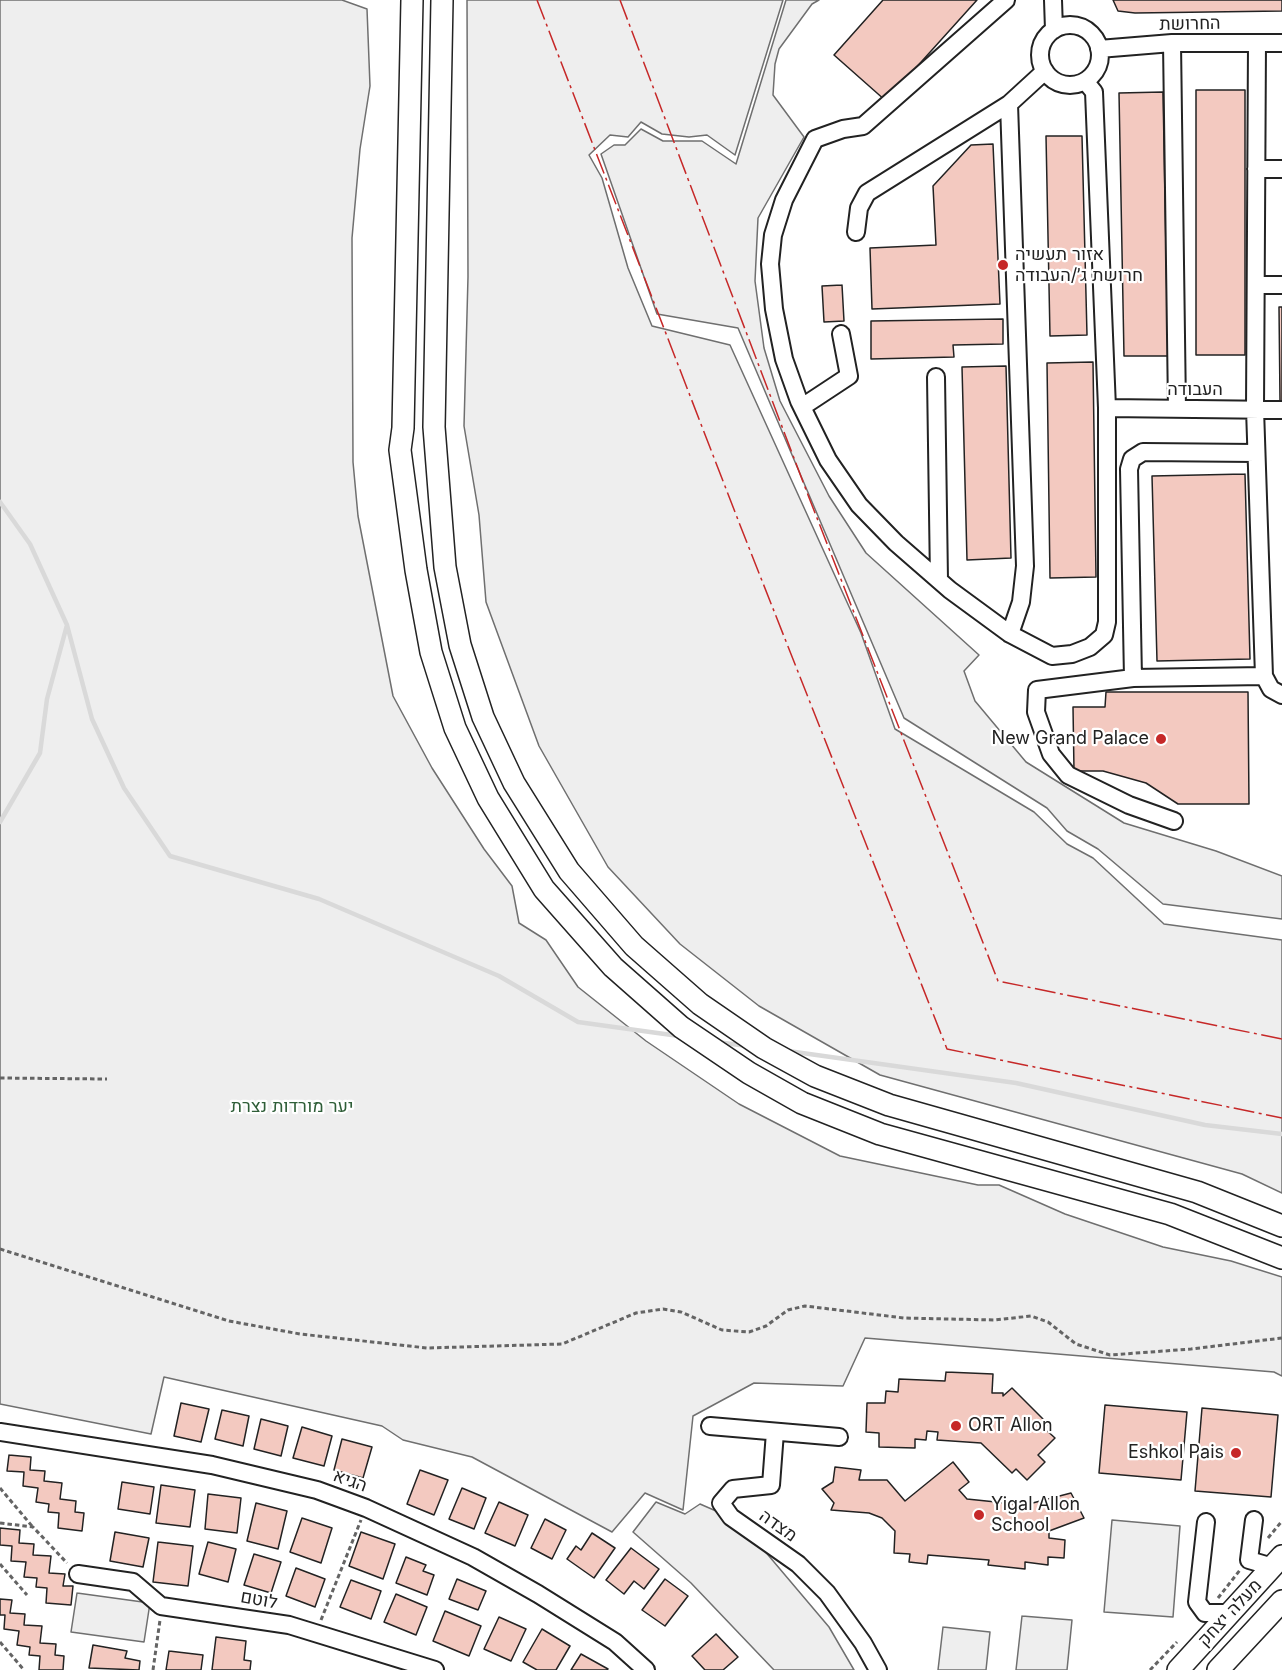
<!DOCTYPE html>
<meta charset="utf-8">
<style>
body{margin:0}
canvas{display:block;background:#fff}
</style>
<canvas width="1282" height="1670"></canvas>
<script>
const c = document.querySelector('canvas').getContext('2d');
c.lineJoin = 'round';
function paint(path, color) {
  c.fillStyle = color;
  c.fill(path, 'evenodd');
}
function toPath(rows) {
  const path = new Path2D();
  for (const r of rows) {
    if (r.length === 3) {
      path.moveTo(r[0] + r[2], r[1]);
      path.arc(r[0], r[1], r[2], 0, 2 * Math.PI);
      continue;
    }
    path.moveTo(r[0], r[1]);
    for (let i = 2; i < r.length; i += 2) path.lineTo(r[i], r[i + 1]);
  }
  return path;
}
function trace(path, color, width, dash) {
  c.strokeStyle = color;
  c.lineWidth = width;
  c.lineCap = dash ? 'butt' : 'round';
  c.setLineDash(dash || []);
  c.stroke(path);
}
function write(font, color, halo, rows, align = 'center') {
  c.font = font + ' Inter,Heebo,sans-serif';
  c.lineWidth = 4.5;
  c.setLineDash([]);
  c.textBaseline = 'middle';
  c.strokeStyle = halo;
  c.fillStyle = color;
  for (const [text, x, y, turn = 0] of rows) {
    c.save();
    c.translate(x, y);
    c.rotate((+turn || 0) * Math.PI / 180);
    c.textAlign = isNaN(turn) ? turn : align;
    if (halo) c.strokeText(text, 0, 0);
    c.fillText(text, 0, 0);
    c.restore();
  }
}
const green = toPath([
 [0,0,342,0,367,9,370,86,360,149,352,238,353,462,358,516,393,696,432,768,484,849,512,886,519,923,546,940,578,987,646,1041,739,1104,840,1156,978,1185,999,1185,1065,1214,1163,1247,1231,1261,1282,1277,1282,1376,1274,1372,865,1338,843,1386,754,1383,693,1416,683,1510,645,1493,612,1532,472,1457,403,1440,382,1426,164,1377,151,1434,0,1404,0,0],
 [467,0,783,0,735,155,707,135,689,137,662,134,641,122,628,137,610,135,589,155,602,178,628,268,652,326,730,345,861,633,895,729,1034,812,1067,844,1093,858,1164,924,1282,940,1282,1193,1242,1174,880,1075,759,1006,680,944,608,867,539,746,486,602,479,515,464,426,468,277,467,0],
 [786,0,819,0,812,4,779,49,775,64,773,95,804,137,758,218,755,281,764,348,780,401,829,496,866,553,979,655,964,671,975,701,1026,762,1124,823,1216,851,1282,876,1282,919,1163,904,1098,849,1067,831,1047,808,904,718,738,328,657,314,601,154,614,145,625,145,641,129,663,141,702,141,736,164,786,0],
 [656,1502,685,1514,700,1504,723,1514,752,1536,829,1627,854,1670,774,1670,691,1583,633,1532,656,1502],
 [1112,1520,1180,1526,1173,1617,1104,1612,1112,1520],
 [77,1593,150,1603,144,1642,71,1632,77,1593],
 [1022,1616,1072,1620,1067,1670,1016,1670,1022,1616],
 [943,1627,990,1632,986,1670,938,1670,943,1627]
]);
paint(green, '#eee');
trace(green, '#6f6f6f', 1.5);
trace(toPath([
 [0,502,30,544,67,625,92,719,124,788,170,856,319,899,499,976,578,1022,679,1036],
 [0,822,40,753,47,699,67,625],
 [717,1042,747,1046],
 [788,1051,1016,1083,1205,1125,1282,1134]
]), '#d9d9d9', 4.5);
const building = toPath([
 [883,0,977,0,886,101,834,55,883,0],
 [1113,0,1282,0,1282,11,1135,13,1118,11,1113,0],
 [1196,90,1245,90,1245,355,1196,355,1196,90],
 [1163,92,1168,356,1124,356,1119,93,1163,92],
 [1046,136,1082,136,1087,335,1050,336,1046,136],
 [993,144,1000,304,872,309,870,248,936,245,933,186,971,145,993,144],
 [842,285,844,321,824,322,822,286,842,285],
 [1279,307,1282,307,1282,401,1280,401,1279,307],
 [1003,319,1003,344,953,345,954,357,871,359,871,321,1003,319],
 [1093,362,1096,577,1050,578,1047,363,1093,362],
 [1006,366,1011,558,967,560,962,367,1006,366],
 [1245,474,1250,659,1157,661,1152,476,1245,474],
 [1106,692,1248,692,1249,804,1178,804,1146,783,1103,771,1074,771,1073,707,1105,707,1106,692],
 [946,1372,993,1374,992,1393,1003,1393,1003,1396,1012,1388,1048,1424,1044,1428,1055,1438,1038,1455,1045,1462,1027,1480,1016,1469,1012,1473,981,1443,937,1440,938,1432,927,1431,926,1440,915,1439,915,1448,879,1447,879,1433,866,1432,867,1403,885,1403,886,1391,898,1392,899,1379,945,1381,946,1372],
 [181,1403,209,1409,201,1442,174,1436,181,1403],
 [1105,1405,1187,1412,1181,1480,1099,1473,1105,1405],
 [1202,1408,1278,1415,1271,1497,1195,1491,1202,1408],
 [222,1410,249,1416,243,1446,215,1439,222,1410],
 [261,1419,288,1426,281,1456,254,1449,261,1419],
 [302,1427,332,1436,324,1466,293,1458,302,1427],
 [342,1439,372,1447,363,1478,334,1470,342,1439],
 [9,1455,31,1457,30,1470,45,1471,44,1481,62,1483,60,1499,76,1501,75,1512,84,1513,82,1531,58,1528,59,1513,48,1512,49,1504,36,1502,38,1488,23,1486,24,1472,7,1471,9,1455],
 [953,1462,969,1482,959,1490,967,1499,1025,1505,1071,1493,1084,1518,1049,1531,1049,1538,1065,1540,1064,1558,1048,1557,1048,1565,1025,1562,1025,1569,988,1565,989,1560,928,1555,927,1564,909,1562,910,1554,894,1553,895,1531,882,1518,869,1513,831,1510,834,1503,822,1489,833,1482,835,1467,861,1470,859,1480,887,1480,905,1501,953,1462],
 [420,1470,448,1480,434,1515,407,1504,420,1470],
 [122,1482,154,1487,150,1514,118,1509,122,1482],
 [161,1485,195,1490,190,1527,156,1523,161,1485],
 [462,1488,486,1498,474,1529,449,1519,462,1488],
 [208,1494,241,1498,237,1533,205,1529,208,1494],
 [499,1502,528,1515,515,1546,485,1533,499,1502],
 [256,1503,287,1511,278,1549,247,1541,256,1503],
 [302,1518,332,1528,321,1563,290,1552,302,1518],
 [545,1519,566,1530,552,1559,531,1548,545,1519],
 [0,1528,20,1530,19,1543,34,1544,33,1555,51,1556,49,1573,65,1574,63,1586,73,1586,71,1605,46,1603,47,1588,36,1587,37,1578,24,1577,26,1562,11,1561,12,1546,0,1545,0,1528],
 [115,1532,149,1538,143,1567,110,1561,115,1532],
 [361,1532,395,1544,383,1579,349,1566,361,1532],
 [592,1533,615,1548,594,1578,567,1559,576,1546,581,1550,592,1533],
 [158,1542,193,1546,188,1586,153,1582,158,1542],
 [208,1542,236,1549,228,1582,199,1574,208,1542],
 [631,1548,659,1569,644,1589,634,1581,624,1594,606,1580,631,1548],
 [254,1554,281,1562,271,1593,244,1585,254,1554],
 [406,1557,426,1565,423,1571,434,1575,427,1595,396,1583,406,1557],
 [296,1568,325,1579,315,1607,286,1596,296,1568],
 [457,1579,486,1591,478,1610,449,1599,457,1579],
 [665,1579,688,1596,665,1626,642,1610,665,1579],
 [351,1580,381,1591,371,1619,340,1607,351,1580],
 [396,1594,427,1607,416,1635,384,1622,396,1594],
 [0,1599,12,1600,10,1613,25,1614,24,1625,42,1626,40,1643,56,1644,55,1655,64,1656,63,1670,39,1670,40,1656,29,1655,30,1647,17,1645,19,1631,4,1629,5,1615,0,1615,0,1599],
 [445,1611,481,1626,469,1656,433,1641,445,1611],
 [499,1617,526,1629,511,1661,484,1649,499,1617],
 [542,1629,570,1646,556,1670,537,1670,523,1662,542,1629],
 [716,1634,738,1657,723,1670,705,1670,692,1656,716,1634],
 [216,1637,246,1641,244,1660,251,1661,250,1670,212,1670,216,1637],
 [93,1645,127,1651,125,1658,140,1661,139,1670,89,1668,93,1645],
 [169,1651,203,1655,201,1670,166,1670,169,1651],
 [581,1654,608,1669,607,1670,571,1670,581,1654]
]);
paint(building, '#f3c9c0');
trace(building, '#222', 1.5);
const minor = toPath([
 [1006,0,863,126,843,129,815,139,784,200,773,235,770,264,774,309,784,359,799,401,828,460,859,505,896,543,950,590,1010,634,1052,656,1072,654,1090,647,1104,635,1107,622,1107,408,1094,92,1085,81],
 [1053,0,1054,30],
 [1070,55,30],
 [1172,43,1177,409],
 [1257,43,1255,409,1264,676,1271,689,1282,695],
 [1099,49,1172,43,1282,43],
 [1256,169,1282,169],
 [856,232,859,208,867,193,1009,104],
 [1256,285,1282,285],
 [936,377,939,580],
 [802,407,849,376,841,334],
 [1107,408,1282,410],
 [1256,453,1143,452,1132,459,1129,469,1133,678,1264,676],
 [1010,634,1021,602,1025,566,1009,104,1045,71],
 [1133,678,1037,690,1036,712,1051,754,1068,775,1129,805,1174,821],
 [710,1426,839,1437],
 [0,1432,212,1465,317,1490,366,1508,473,1557,538,1594,615,1642,646,1670],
 [775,1432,771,1485,733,1489,721,1503,731,1517,798,1564,827,1593,863,1643,878,1670],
 [1254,1520,1249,1560,1273,1567],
 [1206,1522,1197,1602,1205,1613,1230,1613],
 [78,1574,133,1582,161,1606,289,1625,435,1670]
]);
const major = toPath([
 [412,0,403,428,400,450,416,570,431,652,455,728,488,798,544,889,613,967,681,1027,749,1073,802,1103,880,1134,1170,1214,1282,1258],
 [442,0,434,427,445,567,460,645,483,717,514,783,569,871,634,946,700,1004,764,1048,815,1076,889,1105,1197,1192,1282,1226],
 [1178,1670,1282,1556],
 [1218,1670,1282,1601]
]);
trace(minor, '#222', 20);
trace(major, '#222', 24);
trace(toPath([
 [0,1078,107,1079],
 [0,1249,229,1321,300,1334,427,1348,562,1344,636,1313,663,1309,681,1312,722,1330,749,1332,766,1326,788,1310,805,1306,904,1318,995,1320,1031,1316,1048,1322,1076,1344,1110,1355,1191,1349,1282,1338],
 [0,1488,32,1526],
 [0,1523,33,1527,67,1563],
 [1268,1538,1282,1521],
 [0,1564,27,1595],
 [1218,1598,1240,1570],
 [321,1620,361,1520],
 [0,1642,24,1670],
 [153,1670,160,1620],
 [1150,1670,1177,1642]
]), '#646464', 3, [4.5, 3]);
trace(minor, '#fff', 16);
trace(major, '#fff', 21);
trace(toPath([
 [537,0,740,525,947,1049,1282,1118],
 [620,0,808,495,998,981,1282,1039]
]), '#c62828', 1.5, [21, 4.5, 3, 4.5]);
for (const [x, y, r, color] of [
 [1003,265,6,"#c62828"],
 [1161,739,6,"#c62828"],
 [956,1426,6,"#c62828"],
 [1236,1453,6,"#c62828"],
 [979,1515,6,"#c62828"]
]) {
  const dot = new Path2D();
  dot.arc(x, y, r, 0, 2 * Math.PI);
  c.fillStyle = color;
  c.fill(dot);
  trace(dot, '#fff', 2);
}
write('18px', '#222', '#fff', [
 ["החרושת",1190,24,-1],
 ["העבודה",1195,390],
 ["הגיא",350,1481,20],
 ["מצדה",778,1526,35],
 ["לוטם",259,1600,10],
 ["מעלה יצחק",1230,1613,-47]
]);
write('18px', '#222', '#fff', [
 ["אזור תעשיה",1015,255],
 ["חרושת ג׳/העבודה",1015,276],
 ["New Grand Palace",1149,739,"right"],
 ["ORT Allon",968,1426],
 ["Eshkol Pais",1224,1453,"right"],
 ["Yigal Allon",991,1505],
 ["School",991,1526]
], 'left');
write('18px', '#2f5e38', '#fff', [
 ["יער מורדות נצרת",292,1107]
]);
</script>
